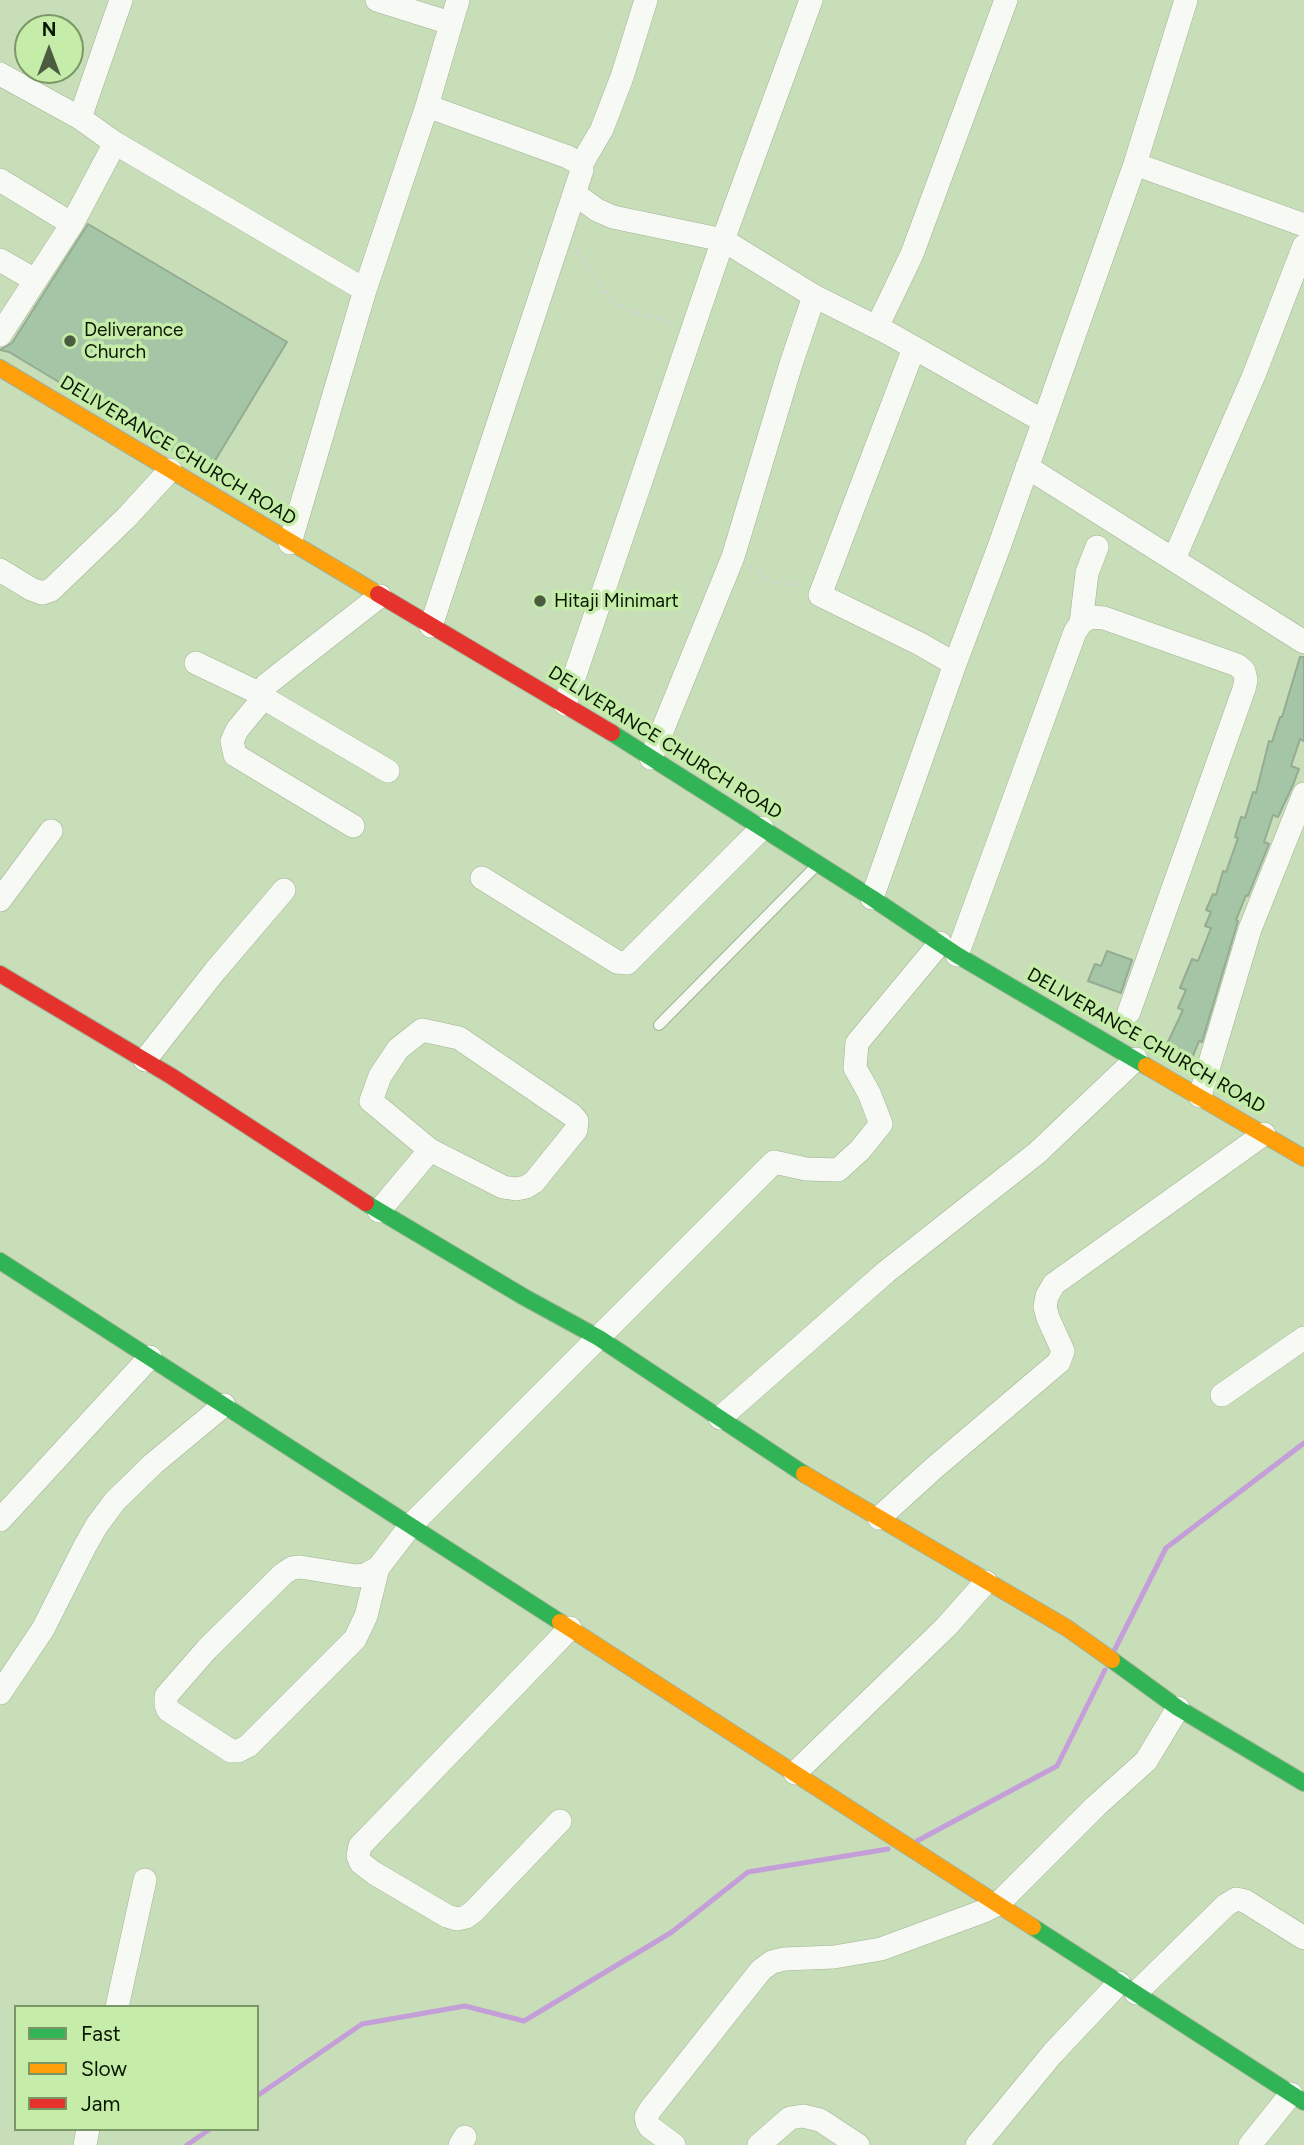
<!DOCTYPE html>
<style>
body{margin:0}
#map{position:relative;width:1304px;height:2145px;overflow:hidden;background:#c8deb8;font-family:Figtree,sans-serif}
canvas{display:block}
.legend{position:absolute;left:14px;top:2005px;width:245px;height:126px;box-sizing:border-box;background:#c5eda9;border:2px solid #7a9765;margin:0;padding:9px 12px;list-style:none;font-size:21px;color:#091600}
.legend li{display:flex;align-items:center;gap:14px;height:35px}
.legend b{width:35px;border:2px solid #7a9765}
.north{position:absolute;left:14px;top:14px;width:70px;height:70px;box-sizing:border-box;background:#c5eda9;border:2px solid #7a9765;border-radius:50%;rotate:0deg;font-size:19px;font-weight:700;line-height:28px;text-align:center;color:#091600}
.north::after{content:'';display:block;margin:auto;width:24px;height:32px;background:#4c5c40;clip-path:polygon(50% 0,100% 100%,50% 72%,0 100%)}
</style>
<div id="map">
<canvas width="1304" height="2145"></canvas>
<ul class="legend">
<li><b style="height:9px;background:#30b455"></b>Fast</li>
<li><b style="height:9px;background:#ff9f0a"></b>Slow</li>
<li><b style="height:9px;background:#e5322d"></b>Jam</li>
</ul>
<div class="north">N</div>
</div>
<script>
const c = document.querySelector('canvas').getContext('2d');
c.lineJoin = 'round';
function toPath(rows) {
  const path = new Path2D();
  for (const r of rows) {
    path.moveTo(r[0], r[1]);
    for (let i = 2; i < r.length; i += 2) path.lineTo(r[i], r[i + 1]);
  }
  return path;
}
function trace(path, color, width, dash) {
  c.strokeStyle = color;
  c.lineWidth = width;
  c.lineCap = dash ? 'butt' : 'round';
  c.setLineDash(dash || []);
  c.stroke(path);
}
function paint(path, color) {
  c.fillStyle = color;
  c.fill(path, 'evenodd');
}
function write(font, color, halo, rows, align = 'center') {
  c.font = font + ' Figtree,sans-serif';
  c.lineWidth = 7;
  c.setLineDash([]);
  c.textBaseline = 'middle';
  c.strokeStyle = halo;
  c.fillStyle = color;
  for (const [text, x, y, turn = 0] of rows) {
    c.save();
    c.translate(x, y);
    c.rotate((+turn || 0) * Math.PI / 180);
    c.textAlign = isNaN(turn) ? turn : align;
    if (halo) c.strokeText(text, 0, 0);
    c.fillText(text, 0, 0);
    c.restore();
  }
}
trace(toPath([
 [1114,1651,1166,1548,1304,1443],
 [917,1841,1057,1766,1105,1670],
 [257,2096,362,2024,465,2006,524,2021,672,1932,748,1872,888,1849],
 [187,2145,210,2129]
]), '#c49ed8', 5);
const building = toPath([
 [88,224,287,342,208,472,9,352,0,350,12,343,88,224],
 [1300,657,1304,657,1304,741,1300,739,1291,766,1299,769,1293,785,1278,817,1273,815,1264,842,1269,844,1248,896,1246,895,1236,920,1238,921,1202,1042,1199,1041,1192,1058,1166,1046,1183,1010,1178,1008,1186,990,1180,988,1192,959,1198,961,1211,928,1205,926,1211,912,1206,910,1213,894,1216,895,1223,871,1226,872,1238,838,1235,837,1241,817,1245,818,1253,792,1256,793,1269,741,1272,742,1280,717,1282,717,1300,657],
 [1107,951,1132,960,1121,993,1088,981,1095,964,1101,966,1107,951]
]);
paint(building, '#a5c6a6');
trace(building, '#95ab92', 2);
const lane = toPath([
 [659,1025,816,866]
]);
const street = toPath([
 [377,0,450,23],
 [0,74,80,118,115,143,365,290],
 [427,106,568,157,581,165,582,170,431,626],
 [80,118,121,0],
 [1135,164,1304,225],
 [581,165,602,129,622,77,646,0],
 [0,180,72,224],
 [575,194,597,210,613,217,723,240,814,296,890,334,1043,421],
 [0,260,35,280],
 [877,327,912,254,1006,0],
 [0,335,72,224,115,143],
 [914,348,820,595,920,644,955,664],
 [1027,467,1304,642],
 [290,543,365,290,427,106,458,0],
 [1174,559,1254,375,1304,246],
 [0,570,31,589,42,593,51,590,127,517,170,470],
 [380,596,294,663,266,685,264,691,265,696,269,701,388,771],
 [1081,623,1087,573,1097,547],
 [196,663,265,696,237,730,232,741,235,755,353,826],
 [565,704,723,240,811,0],
 [651,758,733,557,791,364,814,296],
 [482,878,617,962,627,963,762,828],
 [872,898,955,664,999,547,1135,164,1186,0],
 [0,900,51,831],
 [957,955,1075,632,1081,623,1091,617,1104,618,1237,665,1244,671,1246,680,1244,689,1129,1012],
 [145,1060,215,971,284,890],
 [1200,1096,1250,929,1304,794],
 [379,1211,430,1150,371,1101,380,1076,398,1049,422,1030,459,1038,572,1115,577,1121,576,1130,534,1182,526,1187,516,1189,503,1187,430,1150],
 [1222,1395,1304,1338],
 [720,1418,886,1272,1037,1153,1136,1059],
 [879,1518,934,1468,1059,1362,1063,1351,1048,1318,1045,1307,1047,1296,1054,1284,1264,1134],
 [0,1520,150,1357],
 [378,1568,366,1616,355,1639,248,1746,238,1751,231,1751,168,1710,166,1705,166,1696,207,1649,283,1574,292,1568,300,1567,356,1576,365,1575,378,1568,411,1525,774,1162,806,1169,838,1170,860,1150,881,1124,869,1093,855,1068,857,1043,940,943],
 [0,1693,43,1629,85,1546,97,1525,115,1501,153,1464,224,1405],
 [795,1773,946,1627,986,1582],
 [560,1821,474,1911,466,1917,457,1919,447,1916,374,1873,361,1863,358,1856,360,1846,570,1628],
 [1136,1993,1226,1905,1236,1899,1245,1901,1304,1938],
 [117,2007,145,1880],
 [85,2145,88,2129],
 [460,2145,465,2137],
 [674,2145,650,2127,647,2122,646,2117,650,2110,761,1970,772,1962,784,1959,834,1957,881,1949,984,1911,998,1904,1096,1806,1146,1761,1178,1708],
 [759,2145,790,2118,803,2116,820,2120,858,2145],
 [977,2145,1053,2053,1119,1983],
 [1250,2145,1291,2094]
]);
const fast = toPath([
 [612,733,872,898,957,955,1146,1066],
 [366,1203,524,1297,599,1338,804,1474],
 [0,1261,560,1622],
 [1112,1660,1178,1708,1304,1783],
 [1033,1927,1304,2102]
]);
const slow = toPath([
 [0,368,378,594],
 [1146,1066,1304,1158],
 [804,1474,1067,1628,1112,1660],
 [560,1622,1033,1927]
]);
const jam = toPath([
 [378,594,612,733],
 [0,974,171,1076,366,1203]
]);
trace(lane, '#a1b294', 12);
trace(street, '#a1b294', 24);
trace(fast, '#a1b294', 18);
trace(slow, '#a1b294', 18);
trace(jam, '#a1b294', 18);
trace(toPath([
 [577,249,594,281,623,308,674,324],
 [748,567,777,584,789,583,802,586]
]), '#ced6c9', 3.5, [5, 5]);
trace(lane, '#f7faf4', 10);
trace(street, '#f7faf4', 23);
trace(fast, '#30b455', 16);
trace(slow, '#ff9f0a', 16);
trace(jam, '#e5322d', 16);
for (const [x, y, r, color] of [
 [70,341,7,"#4c5c40"],
 [540,601,7,"#4c5c40"]
]) {
  const dot = new Path2D();
  dot.arc(x, y, r, 0, 2 * Math.PI);
  c.fillStyle = color;
  c.fill(dot);
  trace(dot, '#c5eda9', 2.5);
}
write('19px', '#091600', '#c5eda9', [
 ["Deliverance",84,330],
 ["Church",84,352],
 ["Hitaji Minimart",554,601]
], 'left');
write('19px', '#091600', '#c5eda9', [
 ["DELIVERANCE CHURCH ROAD",178,451,31],
 ["DELIVERANCE CHURCH ROAD",665,743,32],
 ["DELIVERANCE CHURCH ROAD",1146,1041,30]
]);
</script>
